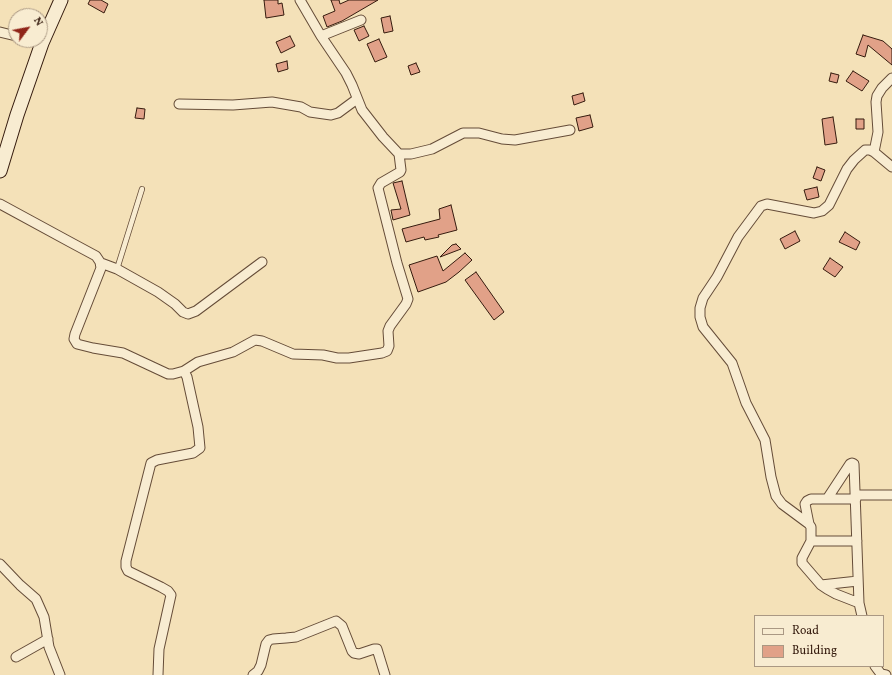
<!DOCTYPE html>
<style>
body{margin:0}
#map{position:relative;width:892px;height:675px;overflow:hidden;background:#f4e1b8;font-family:Vollkorn,serif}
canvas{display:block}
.legend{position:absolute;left:754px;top:615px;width:130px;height:52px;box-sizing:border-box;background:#f8ecd1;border:1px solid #aa9883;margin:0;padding:5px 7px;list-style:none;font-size:12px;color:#351b0e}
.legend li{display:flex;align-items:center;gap:8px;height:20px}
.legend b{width:20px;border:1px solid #aa9883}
.north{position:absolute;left:8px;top:8px;width:40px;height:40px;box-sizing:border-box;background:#f8ecd1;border:1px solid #aa9883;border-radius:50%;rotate:58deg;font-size:11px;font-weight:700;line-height:16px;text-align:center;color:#351b0e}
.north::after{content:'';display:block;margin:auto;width:14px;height:18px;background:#8f2418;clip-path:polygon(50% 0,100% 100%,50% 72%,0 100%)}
</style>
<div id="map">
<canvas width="892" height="675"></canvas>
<ul class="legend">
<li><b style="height:5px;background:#f8ecd1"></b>Road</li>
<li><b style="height:11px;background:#e1a188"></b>Building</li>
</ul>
<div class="north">N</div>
</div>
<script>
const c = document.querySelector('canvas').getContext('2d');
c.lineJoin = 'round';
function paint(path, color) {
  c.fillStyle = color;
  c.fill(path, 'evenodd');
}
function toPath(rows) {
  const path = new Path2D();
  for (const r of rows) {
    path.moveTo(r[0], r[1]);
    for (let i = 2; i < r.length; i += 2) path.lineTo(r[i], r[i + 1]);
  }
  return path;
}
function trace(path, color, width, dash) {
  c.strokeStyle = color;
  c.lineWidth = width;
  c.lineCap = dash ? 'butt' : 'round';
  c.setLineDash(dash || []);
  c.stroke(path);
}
const building = toPath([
 [90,0,101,0,108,4,104,13,88,4,90,0],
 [264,0,278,0,278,4,282,3,284,15,266,18,264,0],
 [331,0,339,0,340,4,349,0,378,0,342,21,327,27,323,16,335,11,331,0],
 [390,16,393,31,384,33,381,18,390,16],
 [364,26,369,36,359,41,354,30,364,26],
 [863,35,883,41,892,49,892,65,868,45,865,57,856,54,863,35],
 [290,36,295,46,281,53,276,42,290,36],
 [379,39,387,57,375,62,367,44,379,39],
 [287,61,288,69,278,72,276,64,287,61],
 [416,63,420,72,411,75,408,66,416,63],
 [853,71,869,81,862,91,846,81,853,71],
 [831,73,839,75,837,83,829,81,831,73],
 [583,93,585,101,574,105,572,96,583,93],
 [137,108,145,109,144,119,135,118,137,108],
 [590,115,593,127,579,131,576,118,590,115],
 [833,117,837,143,825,145,822,119,833,117],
 [856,119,864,119,864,129,856,129,856,119],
 [817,167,825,170,821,181,813,178,817,167],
 [402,181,410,215,393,220,391,210,401,209,393,183,402,181],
 [817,187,819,197,807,200,804,190,817,187],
 [451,205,457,230,438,235,439,237,425,240,424,237,406,242,402,229,440,219,439,209,451,205],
 [795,231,800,241,785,249,780,239,795,231],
 [845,232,860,242,856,250,839,242,845,232],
 [456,244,461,249,440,257,452,245,456,244],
 [465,253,472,260,459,272,446,282,418,292,409,265,437,256,443,271,465,253],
 [830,258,843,267,835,277,823,269,830,258],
 [476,272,504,312,494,320,465,280,476,272]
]);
paint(building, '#e1a188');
trace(building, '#351b0e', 1);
const lane = toPath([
 [117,269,142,189]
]);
const street = toPath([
 [300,0,321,36,346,73,352,85,362,110,383,137,399,154,411,154,432,149,463,133,479,133,502,139,515,140,570,130],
 [0,32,16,36],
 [321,36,361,20],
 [30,40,42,43],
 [179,104,233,105,272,102,301,107,310,112,331,115,338,113,357,99],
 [874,152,878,132,876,102,877,96,882,88,892,78],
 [0,204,70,242,96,256,100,262,101,268,75,334,74,339,77,344,93,348,123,353,168,374,173,374,184,371,187,377,198,427,200,448,193,453,157,460,151,463,126,561,126,567,128,571,161,587,168,591,171,595,159,649,158,675],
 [101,263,117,269,158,292,175,304,183,312,188,314,196,311,262,262],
 [184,371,198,362,233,352,255,340,262,341,293,354,323,355,337,358,349,358,382,353,387,351,389,346,388,331,390,326,406,304,408,299,397,263,378,188,381,183,400,172,401,170,399,154],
 [856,495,892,495],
 [827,499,850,464,852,463,854,464,859,603],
 [809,524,805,504,807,501,811,499,856,499],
 [811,541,857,541],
 [0,564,20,585,36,599,44,617,49,647,60,675],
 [821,585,858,581],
 [862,616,859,603,836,594,827,589,821,585,802,563,802,558,811,541,811,527,809,524,782,504,776,496,771,477,765,440,746,403,732,363,703,327,700,317,700,308,703,298,717,277,738,237,761,206,767,204,814,213,822,211,829,205,847,169,854,160,865,150,870,150,874,152,892,167],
 [16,657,48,639],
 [875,666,881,674,886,675],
 [253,675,258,671,261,665,266,644,269,640,273,639,286,638,296,637,336,621,342,626,352,651,354,653,359,654,374,649,377,649,385,675]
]);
const secondary = toPath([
 [0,171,17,115,42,43,61,0]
]);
trace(lane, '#654c38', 6);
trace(street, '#654c38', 11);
trace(secondary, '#351b0e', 15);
trace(lane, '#f8ecd1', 4.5);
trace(street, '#f8ecd1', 9);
trace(secondary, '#f8ecd1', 13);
</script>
